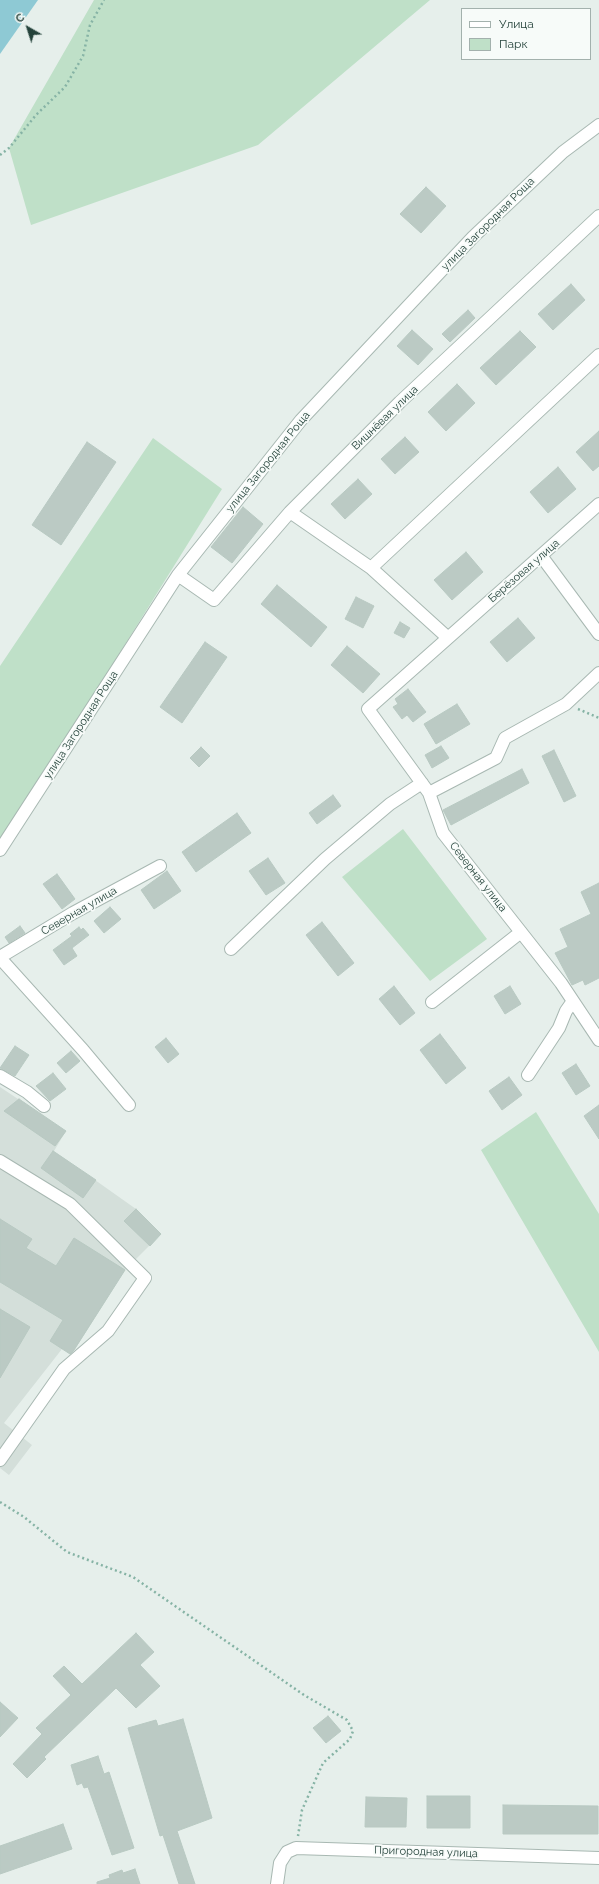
<!DOCTYPE html>
<meta charset="utf-8">
<style>
body{margin:0}
#map{position:relative;width:599px;height:1884px;overflow:hidden;background:#e6efeb;font-family:Raleway,sans-serif}
canvas{display:block}
.legend{position:absolute;left:461px;top:8px;width:130px;height:52px;box-sizing:border-box;background:#f7fbf9;border:1px solid #a3b1ad;margin:0;padding:5px 7px;list-style:none;font-size:12px;color:#24423a}
.legend li{display:flex;align-items:center;gap:8px;height:20px}
.legend b{width:20px;border:1px solid #a3b1ad}
.north{position:absolute;left:8px;top:8px;width:40px;height:40px;-webkit-text-stroke:3px #f7fbf9;paint-order:stroke;rotate:321deg;font-size:11px;font-weight:700;line-height:16px;text-align:center;color:#24423a}
.north::after{content:'';display:block;margin:auto;width:14px;height:18px;background:#24423a;clip-path:polygon(50% 0,100% 100%,50% 72%,0 100%)}
</style>
<div id="map">
<canvas width="599" height="1884"></canvas>
<ul class="legend">
<li><b style="height:5px;background:#fff"></b>Улица</li>
<li><b style="height:11px;background:#bfe0c8"></b>Парк</li>
</ul>
<div class="north">С</div>
</div>
<script>
const c = document.querySelector('canvas').getContext('2d');
c.lineJoin = 'round';
function paint(path, color) {
  c.fillStyle = color;
  c.fill(path, 'evenodd');
}
function toPath(rows) {
  const path = new Path2D();
  for (const r of rows) {
    path.moveTo(r[0], r[1]);
    for (let i = 2; i < r.length; i += 2) path.lineTo(r[i], r[i + 1]);
  }
  return path;
}
function trace(path, color, width, dash) {
  c.strokeStyle = color;
  c.lineWidth = width;
  c.lineCap = dash ? 'butt' : 'round';
  c.setLineDash(dash || []);
  c.stroke(path);
}
function write(font, color, halo, rows, align = 'center') {
  c.font = font + ' Raleway,sans-serif';
  c.lineWidth = 3.5;
  c.setLineDash([]);
  c.textBaseline = 'middle';
  c.strokeStyle = halo;
  c.fillStyle = color;
  for (const [text, x, y, turn = 0] of rows) {
    c.save();
    c.translate(x, y);
    c.rotate((+turn || 0) * Math.PI / 180);
    c.textAlign = isNaN(turn) ? turn : align;
    if (halo) c.strokeText(text, 0, 0);
    c.fillText(text, 0, 0);
    c.restore();
  }
}
paint(toPath([
 [0,1087,66,1131,54,1151,136,1209,161,1234,125,1270,72,1354,62,1349,4,1423,32,1445,9,1475,0,1468]
]), '#d4dfda');
paint(toPath([
 [94,0,430,0,258,145,31,225,9,148],
 [153,438,222,489,0,845,0,666],
 [403,829,487,939,430,981,342,877],
 [536,1112,599,1214,599,1352,481,1150]
]), '#bfe0c8');
paint(toPath([
 [0,0,38,0,0,54]
]), '#8ec9d4');
const building = toPath([
 [426,187,446,206,421,233,400,214,426,187],
 [571,284,585,300,553,330,538,314,571,284],
 [468,310,475,318,450,342,442,334,468,310],
 [412,330,433,349,418,365,397,346,412,330],
 [520,331,536,347,496,385,480,368,520,331],
 [457,384,475,403,446,431,428,412,457,384],
 [599,431,599,466,593,471,576,452,599,431],
 [405,437,419,452,395,474,381,459,405,437],
 [87,442,116,462,61,545,32,525,87,442],
 [558,467,576,489,548,513,530,492,558,467],
 [358,479,372,494,345,519,331,504,358,479],
 [243,507,263,524,232,563,211,547,243,507],
 [466,552,483,572,452,600,434,580,466,552],
 [277,585,327,627,311,647,261,604,277,585],
 [356,597,374,606,363,628,345,619,356,597],
 [518,618,535,638,507,662,490,642,518,618],
 [400,622,410,628,404,638,394,633,400,622],
 [205,642,227,657,182,723,160,707,205,642],
 [347,646,380,674,363,693,331,665,347,646],
 [408,689,426,712,413,722,407,715,402,719,393,707,398,704,395,699,408,689],
 [457,704,470,724,436,744,424,724,457,704],
 [441,746,449,758,432,768,425,755,441,746],
 [201,747,210,756,199,767,190,758,201,747],
 [554,750,576,796,564,802,542,756,554,750],
 [522,769,529,783,451,825,443,810,522,769],
 [333,795,341,806,317,824,309,813,333,795],
 [237,813,251,833,196,872,182,852,237,813],
 [268,858,285,883,266,895,249,871,268,858],
 [167,871,181,891,154,909,141,890,167,871],
 [57,874,75,899,62,909,43,884,57,874],
 [599,883,599,978,585,985,583,980,572,985,555,953,568,947,560,929,591,914,581,892,599,883],
 [110,907,121,919,104,933,94,921,110,907],
 [322,922,354,963,338,976,306,935,322,922],
 [20,926,25,933,9,943,5,937,20,926],
 [79,927,81,930,83,928,89,935,72,948,77,956,64,965,53,950,72,936,70,934,79,927],
 [394,986,415,1013,400,1025,379,999,394,986],
 [510,986,521,1004,505,1014,494,996,510,986],
 [440,1034,466,1068,446,1084,420,1050,440,1034],
 [166,1038,179,1054,168,1063,155,1047,166,1038],
 [15,1046,29,1055,15,1076,0,1068,15,1046],
 [71,1051,80,1061,66,1073,57,1063,71,1051],
 [576,1064,590,1086,576,1095,562,1073,576,1064],
 [53,1073,66,1089,50,1101,36,1086,53,1073],
 [509,1077,522,1095,502,1110,489,1091,509,1077],
 [19,1099,66,1131,55,1146,4,1111,19,1099],
 [599,1105,599,1139,584,1116,599,1105],
 [53,1151,96,1180,83,1198,41,1168,53,1151],
 [136,1209,161,1234,150,1246,124,1221,136,1209],
 [0,1219,32,1239,26,1248,56,1266,74,1238,125,1270,74,1350,70,1354,50,1341,63,1320,0,1282,0,1219],
 [0,1309,30,1327,0,1378,0,1309],
 [136,1633,154,1652,140,1665,160,1686,136,1708,116,1688,44,1757,46,1759,27,1778,13,1764,42,1734,36,1728,71,1695,53,1676,64,1666,82,1684,136,1633],
 [0,1702,18,1718,0,1737,0,1702],
 [328,1716,341,1731,326,1743,313,1728,328,1716],
 [183,1719,212,1818,177,1831,195,1884,179,1884,163,1835,160,1836,128,1728,156,1720,158,1726,183,1719],
 [98,1756,104,1774,109,1772,134,1848,112,1855,88,1787,84,1788,82,1783,77,1785,71,1765,98,1756],
 [427,1796,470,1796,470,1828,427,1828,427,1796],
 [366,1797,407,1798,406,1827,365,1827,366,1797],
 [503,1805,598,1806,598,1834,503,1834,503,1805],
 [63,1824,72,1849,0,1874,0,1846,63,1824],
 [135,1869,140,1884,97,1884,97,1882,110,1878,109,1875,122,1870,123,1873,135,1869]
]);
paint(building, '#bbcac4');
trace(building, '#b8c9c2', 1);
const minor = toPath([
 [599,504,368,709,429,793,443,833,561,983,599,1040],
 [290,512,371,568,447,637],
 [542,557,599,634],
 [371,568,599,355],
 [178,575,214,600,290,512,400,402,599,216],
 [429,793,496,758,505,738,566,704,599,673],
 [0,850,178,575,301,420,473,237,563,152,599,125],
 [231,949,325,859,390,804,422,783],
 [0,957,73,913,160,866],
 [0,958,83,1050,129,1105],
 [432,1002,521,932],
 [528,1075,559,1028,566,1011,573,1001],
 [0,1076,27,1092,44,1106],
 [0,1161,70,1204,145,1278,108,1331,64,1369,0,1460],
 [277,1884,280,1863,287,1852,296,1848,599,1858]
]);
trace(minor, '#a8b8b2', 14);
trace(toPath([
 [0,155,9,148,36,115,65,87,83,56,90,25,104,0],
 [578,709,599,718],
 [0,1502,24,1517,67,1552,133,1577,304,1695,347,1720,353,1731,350,1739,323,1763,302,1810,298,1836]
]), '#86b3a5', 2.5, [2, 3]);
trace(minor, '#fff', 12);
write('11px', '#24423a', '#f7fbf9', [
 ["улица Загородная Роща",488,224,-45],
 ["Вишнёвая улица",385,418,-44],
 ["улица Загородная Роща",268,462,-51],
 ["Берёзовая улица",524,571,-41],
 ["улица Загородная Роща",81,725,-57],
 ["Северная улица",478,877,52],
 ["Северная улица",79,911,-30],
 ["Пригородная улица",426,1852,2]
]);
</script>
